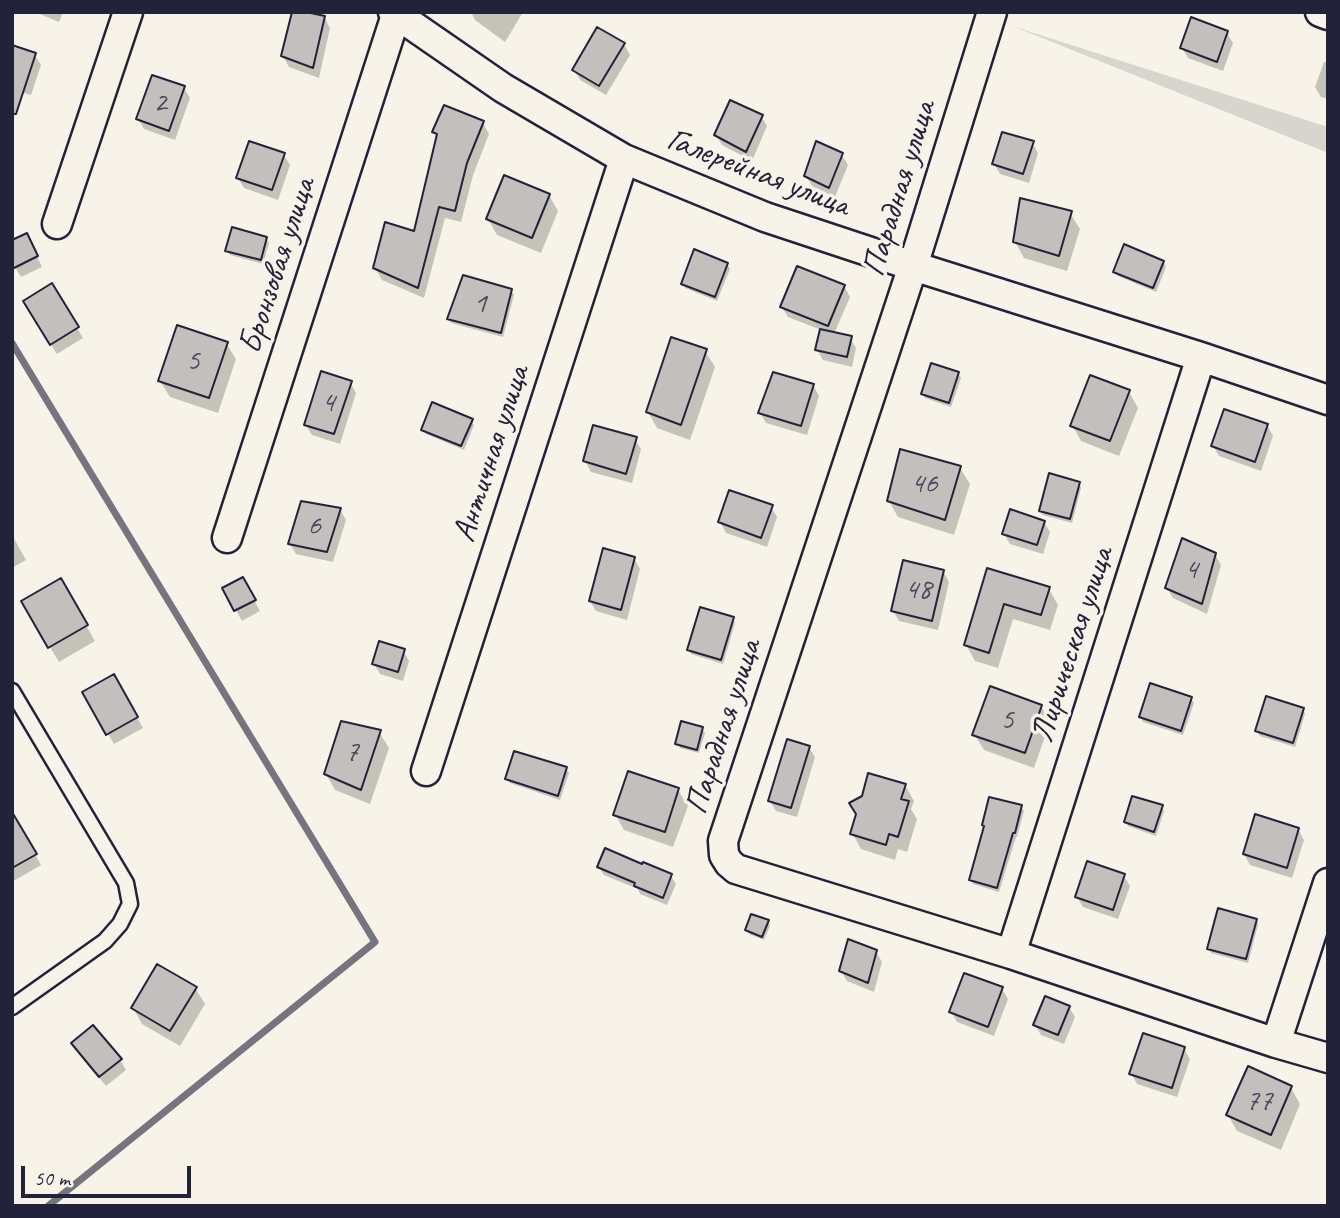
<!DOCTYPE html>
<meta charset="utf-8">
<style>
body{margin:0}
#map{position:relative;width:1340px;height:1218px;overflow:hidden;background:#f7f3e8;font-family:Caveat,sans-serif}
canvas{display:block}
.frame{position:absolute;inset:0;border:14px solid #22223b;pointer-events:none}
.scale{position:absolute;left:21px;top:1166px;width:170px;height:32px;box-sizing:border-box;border:4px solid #22223b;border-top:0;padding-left:9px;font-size:21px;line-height:24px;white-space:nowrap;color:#22223b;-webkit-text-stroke:5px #f7f3e8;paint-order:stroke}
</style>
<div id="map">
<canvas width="1340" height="1218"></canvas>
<div class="frame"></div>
<div class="scale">50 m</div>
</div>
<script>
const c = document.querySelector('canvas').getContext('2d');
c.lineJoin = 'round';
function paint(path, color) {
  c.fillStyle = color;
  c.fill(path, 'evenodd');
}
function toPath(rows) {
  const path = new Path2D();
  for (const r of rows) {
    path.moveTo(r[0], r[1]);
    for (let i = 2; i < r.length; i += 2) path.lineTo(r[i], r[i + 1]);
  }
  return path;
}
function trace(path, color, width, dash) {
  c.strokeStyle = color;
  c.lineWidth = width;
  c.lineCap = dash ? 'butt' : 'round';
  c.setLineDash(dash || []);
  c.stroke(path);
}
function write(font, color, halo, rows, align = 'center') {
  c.font = font + ' Caveat,sans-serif';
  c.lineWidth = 7;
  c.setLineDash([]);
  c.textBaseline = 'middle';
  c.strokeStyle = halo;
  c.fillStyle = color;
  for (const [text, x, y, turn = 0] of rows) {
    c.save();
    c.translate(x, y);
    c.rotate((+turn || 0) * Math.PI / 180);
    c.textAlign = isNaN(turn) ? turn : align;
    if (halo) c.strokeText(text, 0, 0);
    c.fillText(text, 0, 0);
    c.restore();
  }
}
paint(toPath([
 [1015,27,1328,127,1328,153]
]), '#d8d5cf');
paint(toPath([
 [35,12,63,12,59,22],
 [471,12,523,12,505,42,475,20],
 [324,17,330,28,319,78,289,67,283,56],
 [1227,33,1233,43,1223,71,1188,58,1182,48],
 [624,44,630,55,606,95,580,80,574,70],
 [35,55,41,65,31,95,12,90],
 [1324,62,1328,63,1328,99,1321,97,1315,87],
 [184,88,190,98,175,140,144,129,138,119],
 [761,116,767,126,752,161,722,145,716,135],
 [483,123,489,134,473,175,461,222,445,218,424,298,382,280,375,268,415,233,438,138,434,132],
 [1032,143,1038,153,1029,183,1000,174,994,164],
 [284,155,290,165,278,200,244,188,238,178],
 [842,155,848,165,835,197,812,186,806,176],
 [549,195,558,211,541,253,497,235,488,219],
 [1070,213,1080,229,1067,271,1024,258,1015,242],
 [266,238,269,243,263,264,230,255,227,250],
 [32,246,42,267,21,277,15,267],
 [1163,262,1166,267,1156,292,1118,276,1115,272],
 [727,264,730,269,717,301,685,288,683,284],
 [52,285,83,338,57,354,25,302],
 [844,286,850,297,834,334,850,338,856,348,852,367,823,360,817,350,821,330,788,317,782,307],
 [511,290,514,295,503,337,451,323,449,318],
 [226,343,236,359,218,413,170,397,160,381],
 [705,351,715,367,690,440,657,428,648,412],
 [958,373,961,378,951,407,925,398,923,394],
 [350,382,356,393,340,444,312,435,306,425],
 [813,385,819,396,807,435,766,423,760,413],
 [1129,392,1138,408,1119,456,1081,441,1072,425],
 [471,420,474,425,464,450,426,434,423,429],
 [1267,425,1273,436,1261,471,1219,456,1213,446],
 [635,439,641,449,632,483,591,472,585,461],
 [960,468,970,484,954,535,898,517,889,501],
 [1079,483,1081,488,1072,523,1043,515,1041,511],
 [771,507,777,517,767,547,726,533,720,522],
 [340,509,346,520,333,562,296,554,290,544],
 [1044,522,1050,532,1043,554,1010,544,1004,534],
 [12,535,26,560,12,568],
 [1215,554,1221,565,1207,614,1173,598,1167,588],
 [634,558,640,569,627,620,596,611,590,601],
 [988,570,1049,589,1058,605,1050,630,1013,619,998,668,975,661,966,645],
 [943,571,949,582,938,630,899,621,893,611],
 [242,579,260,611,242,621,224,589],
 [60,580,95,641,59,662,23,602],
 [733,618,735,623,723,664,691,654,689,650],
 [403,650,409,661,403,681,380,674,374,664],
 [113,676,143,728,114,744,84,693],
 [1191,699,1194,703,1183,735,1143,722,1141,717],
 [1041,706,1050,722,1034,768,984,750,974,734],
 [1303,709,1305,714,1295,747,1260,736,1257,731],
 [702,728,705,733,699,753,680,748,677,743],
 [379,732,389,748,370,804,335,790,326,774],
 [809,747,815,757,797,817,776,811,770,801],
 [566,769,569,773,560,800,510,783,507,778],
 [905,785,914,801,911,809,917,819,907,852,898,849,895,860,861,849,852,833],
 [678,790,688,806,673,847,624,830,615,814],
 [1021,807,1024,811,1017,837,1016,837,999,892,973,884,971,880],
 [1162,807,1164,811,1156,836,1128,826,1126,822],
 [14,818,41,865,12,882,12,819],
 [1298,829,1304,840,1292,878,1250,865,1244,854],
 [599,867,671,876,676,884,667,905,640,894,638,889,604,875],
 [1124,876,1130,886,1118,919,1083,907,1077,897],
 [1256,920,1258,925,1248,963,1211,953,1209,948],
 [767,922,770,926,764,940,749,934,747,930],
 [876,952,882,962,874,992,847,981,841,971],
 [195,988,205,1004,180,1046,142,1024,133,1008],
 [1002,989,1008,999,994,1036,957,1022,951,1011],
 [1069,1007,1075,1017,1064,1044,1041,1035,1035,1025],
 [73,1044,120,1060,126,1070,106,1086,79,1054],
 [1184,1049,1190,1059,1177,1097,1137,1084,1131,1073],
 [1291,1088,1300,1104,1281,1150,1237,1131,1228,1115]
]), '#0003');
trace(toPath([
 [12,343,375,942,48,1206]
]), '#76747f', 7);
const building = toPath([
 [292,12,306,12,325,16,313,68,281,56,292,12],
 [1191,17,1228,31,1217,62,1180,48,1191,17],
 [597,27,625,43,599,86,572,70,597,27],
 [12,45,36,53,16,114,12,114,12,45],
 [152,75,185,86,169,131,136,119,152,75],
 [730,100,763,115,746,152,714,135,730,100],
 [444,105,484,121,467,163,455,211,439,207,418,288,373,268,385,222,414,231,437,134,432,132,444,105],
 [1002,132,1034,141,1023,174,992,164,1002,132],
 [249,141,285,153,272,190,236,178,249,141],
 [816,141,843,153,829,188,804,176,816,141],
 [504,175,550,194,532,238,486,219,504,175],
 [1020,198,1072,211,1059,256,1013,242,1020,198],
 [232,227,267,237,261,260,225,251,232,227],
 [27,233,38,256,12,269,12,240,27,233],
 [1124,244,1164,261,1153,288,1113,272,1124,244],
 [694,249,728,263,715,297,681,284,694,249],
 [797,266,845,285,828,326,780,307,797,266],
 [463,275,512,289,501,333,447,319,463,275],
 [52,283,79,327,50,345,23,301,52,283],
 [177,325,228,342,209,398,158,381,177,325],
 [820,329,852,336,847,357,815,350,820,329],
 [671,337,707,349,681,425,646,412,671,337],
 [931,363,959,372,949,403,921,394,931,363],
 [321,371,352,381,334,434,304,425,321,371],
 [773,372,814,384,801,426,758,413,773,372],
 [1090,375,1130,390,1110,441,1070,426,1090,375],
 [432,402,473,419,461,446,421,430,432,402],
 [1224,409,1268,424,1255,462,1211,446,1224,409],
 [593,425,637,437,626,474,583,461,593,425],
 [900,449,961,466,945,520,887,501,900,449],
 [1049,473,1080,482,1070,519,1039,511,1049,473],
 [729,490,773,505,761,538,718,522,729,490],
 [301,501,341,508,327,552,288,544,301,501],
 [1010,509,1045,521,1037,545,1002,534,1010,509],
 [1182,538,1216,553,1202,604,1165,588,1182,538],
 [603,548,635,557,621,610,589,601,603,548],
 [903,560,944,570,932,621,891,611,903,560],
 [987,568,1050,587,1041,615,1004,604,989,653,964,645,987,568],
 [243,577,256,600,234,611,222,588,243,577],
 [61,578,88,625,48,648,21,601,61,578],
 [700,607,734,617,721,660,687,650,700,607],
 [379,641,405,649,398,672,372,664,379,641],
 [114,674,138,717,106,735,82,692,114,674],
 [1150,683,1192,697,1181,731,1139,717,1150,683],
 [990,686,1042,705,1025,753,972,735,990,686],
 [1266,696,1304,708,1293,743,1255,731,1266,696],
 [341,721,381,730,361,790,324,774,341,721],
 [681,721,703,727,697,750,675,744,681,721],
 [787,739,810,746,791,808,768,801,787,739],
 [514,751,567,767,558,796,505,779,514,751],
 [628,771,679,788,665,832,613,815,628,771],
 [868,773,906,784,901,799,909,801,898,837,889,834,886,845,850,834,856,814,849,803,862,796,868,773],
 [1132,796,1163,805,1154,832,1124,822,1132,796],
 [989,797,1022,805,1015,833,1013,833,997,888,969,880,984,826,982,825,989,797],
 [12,812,37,854,12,868,12,812],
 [1255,814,1299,828,1287,868,1243,854,1255,814],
 [605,848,642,864,643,862,672,874,663,898,634,886,635,883,597,867,605,848],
 [1087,861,1125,874,1113,910,1075,897,1087,861],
 [1218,908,1257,919,1246,959,1207,949,1218,908],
 [751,914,769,920,762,937,745,930,751,914],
 [848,939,877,950,868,983,839,971,848,939],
 [157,964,197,987,170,1031,131,1008,157,964],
 [964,973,1003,987,988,1027,949,1012,964,973],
 [1045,996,1070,1006,1058,1035,1033,1025,1045,996],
 [93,1025,122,1059,99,1077,71,1043,93,1025],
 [1143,1033,1185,1047,1172,1088,1129,1074,1143,1033],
 [1248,1066,1292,1086,1271,1135,1226,1115,1248,1066]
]);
paint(building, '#c2bfbd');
trace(building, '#22223b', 2);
const lane = toPath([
 [12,691,126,883,130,904,120,924,105,941,12,1007]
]);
const street = toPath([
 [393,12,503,88,624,159,765,217,913,266,1201,357,1328,400],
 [992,12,913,266,723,841,724,855,729,863,736,869,1011,954,1276,1043,1328,1058],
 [1320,12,1328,15],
 [57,224,128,12],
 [227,538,396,15],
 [426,771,624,159],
 [1011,954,1201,357],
 [1276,1043,1328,883]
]);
trace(lane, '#22223b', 19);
trace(street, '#22223b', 33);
trace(lane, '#f7f3e8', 14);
trace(street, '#f7f3e8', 28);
write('30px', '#4a495c', null, [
 ["2",160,103],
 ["1",480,304],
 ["5",193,361],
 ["4",328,403],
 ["46",924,484],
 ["6",314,526],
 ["4",1191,570],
 ["48",918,590],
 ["5",1007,720],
 ["7",352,752],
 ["77",1259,1101]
]);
write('33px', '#22223b', '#f7f3e8', [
 ["Галерейная улица",758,173,21],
 ["Парадная улица",900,189,-73],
 ["Бронзовая улица",278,266,-72],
 ["Античная улица",492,454,-72],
 ["Лирическая улица",1073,645,-72],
 ["Парадная улица",724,727,-72]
]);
</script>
